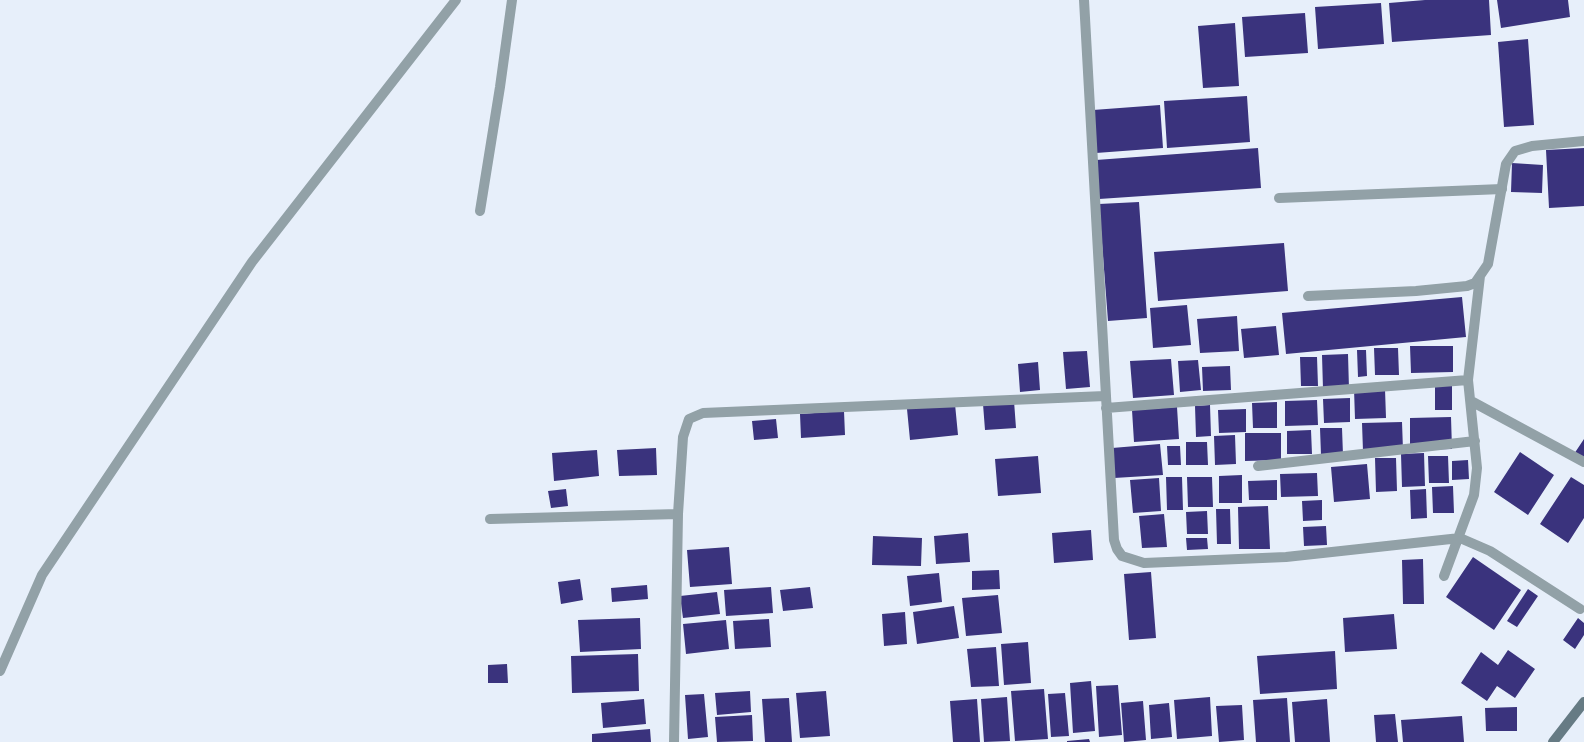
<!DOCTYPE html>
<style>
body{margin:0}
canvas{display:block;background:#e7effa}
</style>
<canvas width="1584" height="742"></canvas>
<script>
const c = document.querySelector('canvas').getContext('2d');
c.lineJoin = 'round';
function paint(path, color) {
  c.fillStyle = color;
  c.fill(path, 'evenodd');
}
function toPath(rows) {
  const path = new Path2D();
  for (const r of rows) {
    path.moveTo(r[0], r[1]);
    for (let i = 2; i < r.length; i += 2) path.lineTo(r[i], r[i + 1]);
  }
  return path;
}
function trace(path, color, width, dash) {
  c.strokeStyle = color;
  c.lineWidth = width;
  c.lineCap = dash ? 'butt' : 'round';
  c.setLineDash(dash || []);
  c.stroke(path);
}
paint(toPath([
 [1425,0,1489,0,1491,35,1392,42,1389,3],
 [1497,0,1568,0,1570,17,1501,28],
 [1381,3,1384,44,1318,49,1315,7],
 [1305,13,1308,53,1245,57,1242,17],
 [1235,23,1239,86,1203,88,1198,26],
 [1528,39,1534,125,1504,127,1498,42],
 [1247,96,1250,142,1167,148,1164,101],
 [1160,105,1163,148,1096,153,1093,110],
 [1258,148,1261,188,1099,199,1096,160],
 [1584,148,1584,206,1549,208,1546,150],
 [1512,163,1543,165,1542,193,1511,192],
 [1139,202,1147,318,1108,321,1099,204],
 [1284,243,1288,291,1158,301,1154,252],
 [1462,297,1466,337,1286,354,1282,313],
 [1187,305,1191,345,1153,348,1150,308],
 [1237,316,1239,351,1200,353,1197,319],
 [1276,326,1279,355,1244,358,1241,329],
 [1410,346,1453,346,1453,372,1411,373],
 [1374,348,1398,348,1399,375,1375,375],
 [1357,350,1366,350,1367,376,1358,377],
 [1087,351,1090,387,1066,389,1063,352],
 [1348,354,1349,389,1323,389,1322,355],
 [1300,357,1317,357,1318,386,1301,386],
 [1171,359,1174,395,1133,398,1130,361],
 [1198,360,1201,390,1180,392,1178,361],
 [1038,362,1040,390,1020,392,1018,364],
 [1230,366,1231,390,1203,391,1202,367],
 [1452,382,1452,410,1435,410,1435,383],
 [1354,389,1385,389,1386,418,1355,419],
 [1350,398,1350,422,1324,423,1323,399],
 [1317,400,1318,425,1285,426,1285,401],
 [1014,401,1016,428,985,430,983,404],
 [1277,402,1277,428,1253,428,1252,403],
 [955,404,958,435,910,440,907,409],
 [1210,405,1211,436,1196,437,1195,406],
 [1177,407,1179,439,1134,442,1132,410],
 [1246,409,1246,432,1219,433,1218,410],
 [844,411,845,435,801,438,800,414],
 [1451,417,1452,449,1410,450,1410,418],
 [776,419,778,438,754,440,752,421],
 [1402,422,1403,450,1363,451,1362,423],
 [1320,428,1342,428,1343,455,1321,455],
 [1311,430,1312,454,1287,454,1287,431],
 [1245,433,1281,433,1281,460,1245,461],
 [1235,435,1236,464,1215,465,1214,436],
 [1584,439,1584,460,1574,454],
 [1186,442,1207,442,1208,465,1186,465],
 [1160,444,1163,475,1114,478,1112,448],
 [1167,446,1180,446,1181,465,1168,465],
 [656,448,657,475,619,476,617,450],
 [597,450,599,476,554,481,552,453],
 [1520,452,1554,475,1528,515,1494,492],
 [1424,453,1425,486,1402,487,1401,454],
 [1038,456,1041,493,998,496,995,459],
 [1428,456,1448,456,1449,483,1429,483],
 [1375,458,1396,458,1397,491,1376,492],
 [1468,460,1469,479,1452,480,1452,461],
 [1367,464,1370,499,1334,502,1331,467],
 [1317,473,1318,496,1281,497,1280,474],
 [1242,475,1242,503,1219,503,1219,476],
 [1166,477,1182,477,1183,510,1167,510],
 [1187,477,1212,477,1213,507,1188,507],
 [1571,477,1584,485,1584,518,1568,543,1540,524],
 [1159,478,1161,511,1133,513,1130,480],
 [1277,480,1277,500,1249,500,1248,481],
 [1453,486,1454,513,1433,513,1432,487],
 [566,489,568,506,551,508,548,491],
 [1426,489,1427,518,1411,519,1410,490],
 [1322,500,1322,520,1303,521,1302,501],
 [1268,506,1270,549,1239,549,1238,507],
 [1216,509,1230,509,1231,544,1217,544],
 [1207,511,1208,534,1187,534,1186,512],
 [1164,514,1167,547,1142,548,1139,516],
 [1326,526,1327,545,1304,546,1303,527],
 [1091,530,1093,560,1054,563,1052,533],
 [968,533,970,562,936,564,934,536],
 [873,536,922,538,921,566,872,565],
 [1186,538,1207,538,1208,549,1187,550],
 [729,547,732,584,690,587,687,550],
 [1473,557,1521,590,1494,630,1446,597],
 [1423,559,1424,604,1403,604,1402,560],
 [999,570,1000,589,972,590,972,571],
 [1151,572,1156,638,1129,640,1124,574],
 [939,573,942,602,910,606,907,576],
 [580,579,583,600,561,604,558,582],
 [647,585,648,599,612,602,611,588],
 [771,587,773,613,726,616,724,590],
 [810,587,813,608,783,611,780,590],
 [1528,589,1538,596,1517,627,1507,621],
 [717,592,720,614,683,618,680,596],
 [998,595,1002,633,966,636,962,598],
 [954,606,959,638,917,644,913,612],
 [905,612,907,644,884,646,882,614],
 [1394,614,1397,649,1345,652,1343,618],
 [640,618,641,649,580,652,578,620],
 [1578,618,1584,623,1584,635,1575,649,1563,640],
 [769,619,771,647,735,649,733,621],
 [726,620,729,649,686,654,683,624],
 [1028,642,1031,683,1004,685,1001,644],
 [996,647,999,686,971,687,967,649],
 [1508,650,1535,669,1515,698,1497,686,1487,701,1461,683,1481,652,1498,665],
 [1335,651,1337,689,1260,694,1257,656],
 [638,654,639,691,572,693,571,656],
 [507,664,508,683,488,683,488,665],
 [1091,681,1095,731,1073,733,1070,683],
 [1118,685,1122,735,1099,737,1096,686],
 [1044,689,1048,739,1015,741,1011,691],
 [750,691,751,712,717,715,715,693],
 [826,691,830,736,800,738,796,693],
 [1065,693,1069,736,1051,737,1048,694],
 [704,694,708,737,688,739,685,695],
 [1007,697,1010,741,984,742,981,699],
 [1210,697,1212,736,1177,739,1174,700],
 [789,698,792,742,765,742,762,699],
 [1287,698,1290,742,1256,742,1253,700],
 [644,699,646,724,603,728,601,703],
 [977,699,980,742,953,742,950,701],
 [1327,699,1330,742,1295,742,1292,702],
 [1143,701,1146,740,1124,742,1121,703],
 [1169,703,1172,737,1151,739,1149,705],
 [1242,705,1244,740,1219,742,1216,706],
 [1517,707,1517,731,1486,731,1485,708],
 [1395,714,1398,742,1376,742,1374,715],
 [752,715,753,741,717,742,715,717],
 [1462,716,1464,742,1403,742,1401,720],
 [650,729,651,742,592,742,592,734],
 [1089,739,1090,742,1067,742,1067,741]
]), '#3a337d');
trace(toPath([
 [1279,198,1502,189]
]), '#92a1a7', 10);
trace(toPath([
 [1084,0,1114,540,1117,549,1122,556,1144,563,1286,557,1460,538,1490,551,1580,609],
 [480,211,500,87,512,0],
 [1308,296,1416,291,1467,286,1475,283,1488,264,1506,164,1515,151,1532,146,1584,141],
 [1471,401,1584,462],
 [1106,408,1468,380],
 [1258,466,1475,441],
 [490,519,678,514],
 [1444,576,1474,495,1477,468,1468,380,1480,276],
 [0,671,42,575,252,262,456,0],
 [674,742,678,514,683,437,689,419,703,413,1105,396]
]), '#92a1a7', 10);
trace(toPath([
 [1553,742,1584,702]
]), '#667b84', 10);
</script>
